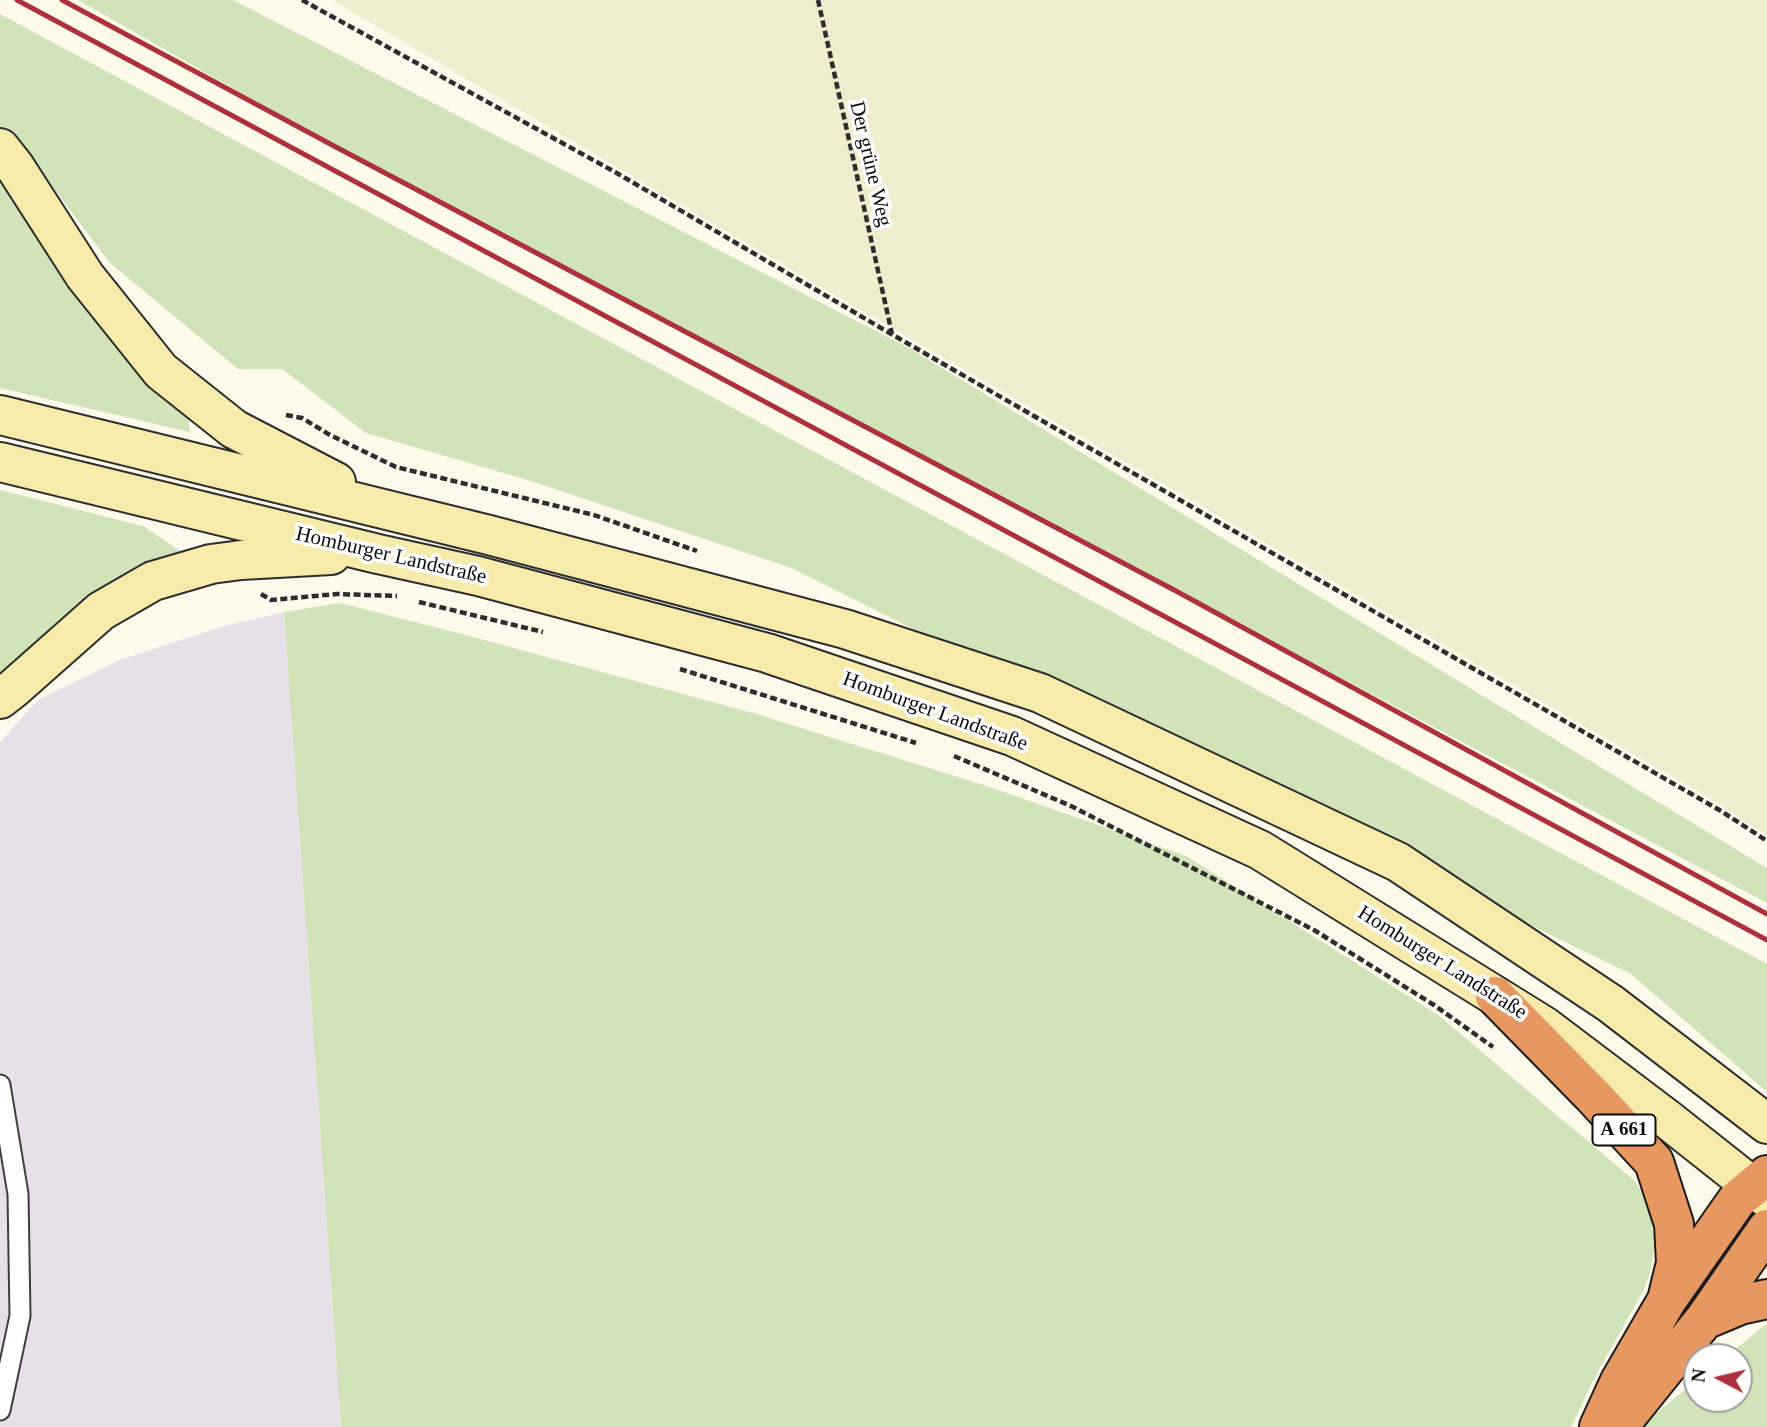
<!DOCTYPE html>
<meta charset="utf-8">
<style>
body{margin:0}
#map{position:relative;width:1767px;height:1427px;overflow:hidden;background:#fdf9eb;font-family:Georgia,serif}
canvas{display:block}
.north{position:absolute;left:1683px;top:1343px;width:70px;height:70px;box-sizing:border-box;background:#fff;border:2px solid #9d9d9d;border-radius:50%;rotate:277deg;font-size:19px;font-weight:700;line-height:28px;text-align:center;color:#0b0b0b}
.north::after{content:'';display:block;margin:auto;width:24px;height:32px;background:#ac313c;clip-path:polygon(50% 0,100% 100%,50% 72%,0 100%)}
</style>
<div id="map">
<canvas width="1767" height="1427"></canvas>
<div class="north">N</div>
</div>
<script>
const c = document.querySelector('canvas').getContext('2d');
c.lineJoin = 'round';
function paint(path, color) {
  c.fillStyle = color;
  c.fill(path, 'evenodd');
}
function toPath(rows) {
  const path = new Path2D();
  for (const r of rows) {
    path.moveTo(r[0], r[1]);
    for (let i = 2; i < r.length; i += 2) path.lineTo(r[i], r[i + 1]);
  }
  return path;
}
function trace(path, color, width, dash) {
  c.strokeStyle = color;
  c.lineWidth = width;
  c.lineCap = dash ? 'butt' : 'round';
  c.setLineDash(dash || []);
  c.stroke(path);
}
function write(font, color, halo, rows, align = 'center') {
  c.font = font + ' Georgia,serif';
  c.lineWidth = 7;
  c.setLineDash([]);
  c.textBaseline = 'middle';
  c.strokeStyle = halo;
  c.fillStyle = color;
  for (const [text, x, y, turn = 0] of rows) {
    c.save();
    c.translate(x, y);
    c.rotate((+turn || 0) * Math.PI / 180);
    c.textAlign = isNaN(turn) ? turn : align;
    if (halo) c.strokeText(text, 0, 0);
    c.fillText(text, 0, 0);
    c.restore();
  }
}
paint(toPath([
 [284,612,341,1427,0,1427,0,742,38,700,120,660,224,626]
]), '#e8e0e9');
paint(toPath([
 [332,0,1767,0,1767,835,1706,796,852,305]
]), '#f0ecce');
paint(toPath([
 [78,0,233,0,909,348,1767,868,1767,903,334,146],
 [0,14,1767,964,1767,1092,1631,974,1398,861,1040,692,791,568,531,481,366,433,282,369,238,369,110,263,18,141,0,126],
 [0,180,187,410,190,432,0,388],
 [0,490,143,526,180,551,84,603,0,683],
 [340,603,466,635,753,713,990,787,1186,856,1438,1015,1635,1181,1645,1197,1648,1206,1653,1232,1654,1248,1650,1272,1644,1290,1597,1373,1571,1427,341,1427,284,612],
 [1765,1325,1767,1325,1767,1427,1643,1427,1654,1415,1697,1380,1697,1399,1739,1399,1739,1357,1726,1357]
]), '#d1e3b8');
const lane = toPath([
 [0,1085,18,1194,20,1316,0,1410]
]);
const secondary = toPath([
 [0,148,15,167,85,276,161,371,234,429,336,482],
 [0,415,489,535,845,629,1040,693,1398,862,1611,1004,1767,1124],
 [0,462,378,554,478,576,767,653,1012,736,1260,850,1544,1026,1667,1119,1767,1198],
 [0,699,14,688,101,611,153,581,211,564,241,560,331,555]
]);
const highway = toPath([
 [1495,996,1594,1097,1654,1162,1674,1224,1676,1263,1667,1300],
 [1704,1320,1740,1305,1767,1299],
 [1599,1427,1620,1381,1667,1300,1737,1200,1767,1175],
 [1618,1427,1704,1320,1767,1229]
]);
trace(lane, '#3e3e3e', 23);
trace(secondary, '#2d2d2d', 42);
trace(highway, '#1c1c1c', 42);
trace(toPath([
 [302,0,615,172,893,335,1721,811,1767,841],
 [818,0,892,334],
 [286,415,302,418,330,435,396,467,594,515,697,551],
 [261,594,271,600,337,594,397,596],
 [419,602,543,632],
 [680,669,916,743],
 [954,756,1071,806,1314,930,1434,1005,1493,1047]
]), '#2d2d2d', 4.5, [7, 3.5]);
trace(lane, '#fff', 19);
trace(secondary, '#f7ebac', 38);
trace(highway, '#e69860', 38);
trace(toPath([
 [17,0,1767,940],
 [62,0,334,146,1176,591,1767,914]
]), '#ac313c', 5);
for (const [x, y, w] of [
 [1624,1130,63]
]) {
  const box = new Path2D();
  box.roundRect(x - w / 2, y - 15.5, w, 31, 5);
  c.fillStyle = '#fff';
  c.fill(box);
  trace(box, '#0b0b0b', 2);
}
write('bold 19px', '#0b0b0b', null, [
 ["A 661",1624,1130]
]);
write('21px', '#0b0b0b', '#fff', [
 ["Der grüne Weg",870,164,77],
 ["Homburger Landstraße",391,556,13],
 ["Homburger Landstraße",935,712,20],
 ["Homburger Landstraße",1442,963,32]
]);
</script>
